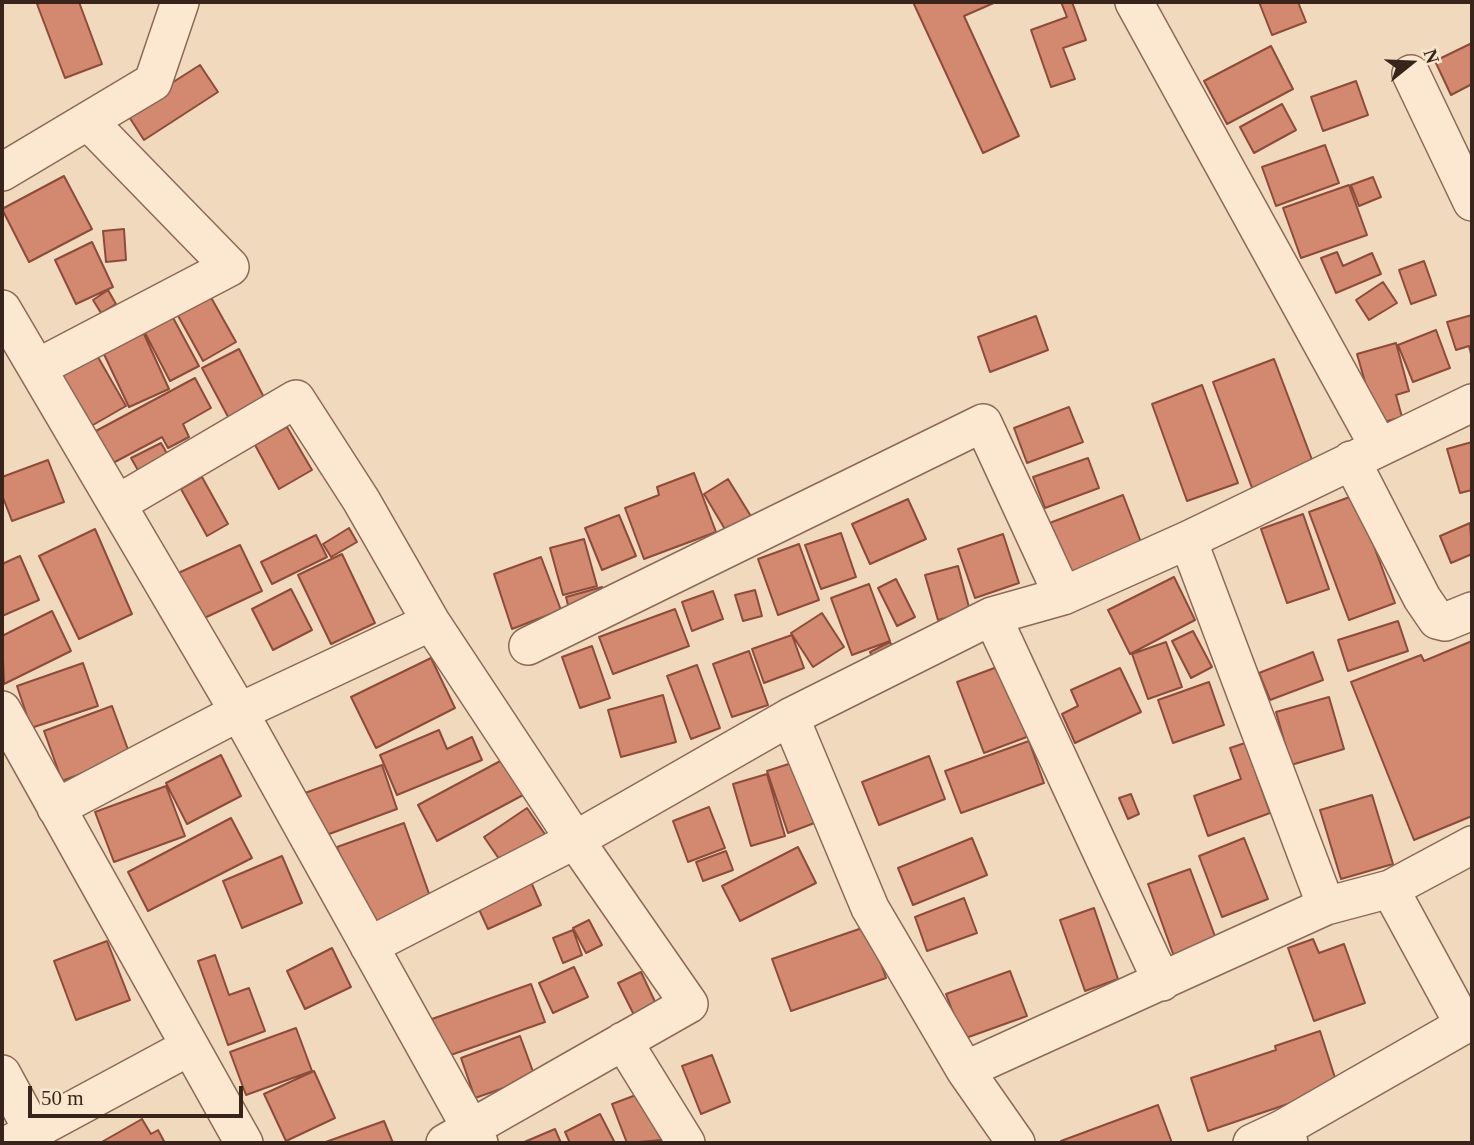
<!DOCTYPE html>
<style>
body{margin:0}
#map{position:relative;width:1474px;height:1145px;overflow:hidden;background:#f1d9bd;font-family:"Times New Roman",serif}
canvas{display:block}
.frame{position:absolute;inset:0;border:4px solid #39241b;pointer-events:none}
.north{position:absolute;left:1376px;top:28px;width:70px;height:70px;-webkit-text-stroke:5px #f8e5cd;paint-order:stroke;rotate:72deg;font-size:19px;font-weight:700;line-height:28px;text-align:center;color:#39241b}
.north::after{content:'';display:block;margin:auto;width:24px;height:32px;background:#39241b;clip-path:polygon(50% 0,100% 100%,50% 72%,0 100%)}
.scale{position:absolute;left:28px;top:1086px;width:215px;height:32px;box-sizing:border-box;border:4px solid #39241b;border-top:0;padding-left:9px;font-size:21px;line-height:24px;white-space:nowrap;color:#39241b;-webkit-text-stroke:5px #f8e5cd;paint-order:stroke}
</style>
<div id="map">
<canvas width="1474" height="1145"></canvas>
<div class="frame"></div>
<div class="north">N</div>
<div class="scale">50 m</div>
</div>
<script>
const c = document.querySelector('canvas').getContext('2d');
c.lineJoin = 'round';
function paint(path, color) {
  c.fillStyle = color;
  c.fill(path, 'evenodd');
}
function toPath(rows) {
  const path = new Path2D();
  for (const r of rows) {
    path.moveTo(r[0], r[1]);
    for (let i = 2; i < r.length; i += 2) path.lineTo(r[i], r[i + 1]);
  }
  return path;
}
function trace(path, color, width, dash) {
  c.strokeStyle = color;
  c.lineWidth = width;
  c.lineCap = dash ? 'butt' : 'round';
  c.setLineDash(dash || []);
  c.stroke(path);
}
const building = toPath([
 [43,2,79,2,102,64,65,78,37,4,43,2],
 [913,2,996,2,964,16,1019,136,983,153,913,2],
 [1061,2,1072,2,1086,40,1063,48,1075,79,1051,87,1031,30,1067,17,1061,2],
 [1259,2,1298,2,1306,22,1272,35,1259,2],
 [1472,43,1472,84,1451,95,1435,61,1472,43],
 [1271,46,1293,89,1227,124,1204,81,1271,46],
 [200,65,218,92,144,140,126,112,200,65],
 [1356,81,1368,115,1323,131,1311,97,1356,81],
 [1282,104,1296,130,1254,153,1240,127,1282,104],
 [1325,145,1339,183,1276,206,1262,167,1325,145],
 [64,176,92,229,29,262,2,209,64,176],
 [1373,177,1381,197,1359,206,1351,185,1373,177],
 [1349,185,1367,235,1301,258,1283,208,1349,185],
 [124,229,126,260,106,262,103,231,124,229],
 [92,242,113,287,76,304,55,260,92,242],
 [1337,252,1343,266,1372,253,1381,274,1336,293,1321,258,1337,252],
 [1424,261,1436,295,1411,304,1399,270,1424,261],
 [1383,282,1397,303,1369,320,1356,300,1383,282],
 [204,285,236,342,203,361,171,303,204,285],
 [108,290,116,304,101,313,93,300,108,290],
 [171,314,199,366,170,381,143,329,171,314],
 [1472,315,1472,358,1469,346,1456,350,1447,322,1472,315],
 [1036,316,1048,350,990,372,978,337,1036,316],
 [1436,330,1450,368,1413,382,1398,345,1436,330],
 [143,332,169,389,129,407,102,350,143,332],
 [1396,343,1409,391,1396,395,1402,417,1377,424,1357,354,1396,343],
 [239,349,270,409,234,428,202,368,239,349],
 [95,352,126,406,86,429,55,376,95,352],
 [1274,359,1314,465,1252,488,1213,382,1274,359],
 [195,378,211,408,183,424,189,437,168,448,162,437,111,464,94,432,195,378],
 [1202,385,1238,483,1187,501,1152,404,1202,385],
 [1069,407,1083,442,1027,463,1014,428,1069,407],
 [287,427,312,470,279,489,255,445,287,427],
 [1472,442,1472,490,1460,493,1447,449,1472,442],
 [161,443,169,457,139,472,131,458,161,443],
 [1088,458,1099,488,1045,508,1033,477,1088,458],
 [48,460,64,502,12,521,2,495,2,477,48,460],
 [694,473,716,532,644,559,625,508,659,495,657,487,694,473],
 [202,477,228,524,207,536,181,489,202,477],
 [728,479,757,526,732,541,704,494,728,479],
 [1123,495,1142,545,1066,574,1047,524,1123,495],
 [1355,495,1395,603,1349,620,1309,512,1355,495],
 [908,499,926,539,870,564,852,524,908,499],
 [1303,514,1329,589,1287,603,1261,529,1303,514],
 [619,515,636,556,602,570,585,528,619,515],
 [1470,523,1472,554,1451,563,1440,536,1470,523],
 [349,528,357,542,331,557,323,544,349,528],
 [95,529,132,614,79,639,39,556,95,529],
 [841,533,856,577,821,589,805,545,841,533],
 [1003,534,1019,583,975,598,958,549,1003,534],
 [316,535,327,557,272,584,261,562,316,535],
 [584,539,597,586,563,595,550,548,584,539],
 [799,544,819,600,778,615,758,559,799,544],
 [240,545,262,591,198,621,176,574,240,545],
 [342,554,375,623,331,644,298,575,342,554],
 [20,556,39,600,2,616,2,564,20,556],
 [541,557,561,610,512,629,494,574,541,557],
 [958,566,970,611,938,620,925,575,958,566],
 [1174,577,1195,620,1130,654,1108,610,1174,577],
 [896,579,915,617,897,626,878,588,896,579],
 [869,584,890,641,852,655,831,598,869,584],
 [602,587,605,599,569,609,566,597,602,587],
 [291,589,312,630,273,650,252,609,291,589],
 [755,590,762,616,743,621,735,595,755,590],
 [713,591,723,619,692,631,682,602,713,591],
 [675,609,689,646,613,674,599,637,675,609],
 [52,611,71,651,4,684,2,636,52,611],
 [822,613,844,647,813,667,791,633,822,613],
 [1398,621,1408,651,1348,671,1338,640,1398,621],
 [1193,631,1212,667,1191,678,1172,641,1193,631],
 [792,635,804,668,764,683,752,649,792,635],
 [1472,641,1472,816,1414,840,1351,682,1421,655,1424,661,1472,641],
 [890,642,897,656,876,666,870,652,890,642],
 [1166,642,1182,687,1148,699,1132,654,1166,642],
 [592,646,610,698,580,708,562,657,592,646],
 [749,651,768,705,732,717,713,664,749,651],
 [1313,652,1323,680,1270,700,1259,673,1313,652],
 [431,658,455,708,376,748,351,697,431,658],
 [83,663,98,706,31,728,17,686,83,663],
 [1005,664,1032,735,984,753,957,682,1005,664],
 [697,665,720,728,691,739,667,676,697,665],
 [1120,668,1141,712,1075,743,1062,714,1078,706,1071,690,1120,668],
 [1209,682,1224,725,1173,743,1158,700,1209,682],
 [663,695,676,742,621,757,608,710,663,695],
 [1329,697,1344,749,1291,765,1276,712,1329,697],
 [112,706,130,755,62,781,44,731,112,706],
 [439,730,447,749,472,737,482,760,397,795,380,755,439,730],
 [1029,741,1044,783,961,813,945,771,1029,741],
 [1245,743,1270,813,1208,836,1194,796,1241,779,1230,748,1245,743],
 [221,755,241,796,187,824,166,783,221,755],
 [929,756,945,799,879,825,862,782,929,756],
 [506,758,525,794,437,841,418,805,506,758],
 [795,762,817,822,788,833,767,771,795,762],
 [382,765,397,809,321,837,305,793,382,765],
 [767,774,785,836,751,846,733,784,767,774],
 [166,786,185,836,114,862,95,812,166,786],
 [1131,794,1139,814,1128,819,1119,798,1131,794],
 [1372,795,1393,864,1341,879,1320,810,1372,795],
 [709,807,725,848,688,862,673,821,709,807],
 [527,808,551,843,508,872,484,837,527,808],
 [231,818,252,858,148,911,128,872,231,818],
 [404,823,432,902,365,926,337,847,404,823],
 [972,838,987,875,913,905,898,868,972,838],
 [1244,838,1268,899,1222,917,1199,856,1244,838],
 [798,847,816,883,740,921,722,886,798,847],
 [726,851,733,870,703,881,696,862,726,851],
 [282,856,302,903,242,928,223,881,282,856],
 [525,868,541,905,488,929,471,892,525,868],
 [1190,869,1219,947,1176,962,1148,884,1190,869],
 [964,898,977,933,927,951,915,917,964,898],
 [1094,908,1118,979,1085,991,1060,920,1094,908],
 [589,920,602,945,586,953,573,928,589,920],
 [868,926,886,978,791,1011,772,959,868,926],
 [573,930,582,955,563,963,553,938,573,930],
 [1313,939,1319,953,1344,944,1365,1003,1314,1021,1288,948,1313,939],
 [107,941,130,1000,76,1020,54,961,107,941],
 [332,948,351,987,305,1009,287,971,332,948],
 [215,955,229,995,249,988,265,1031,228,1045,198,961,215,955],
 [574,967,588,997,553,1013,539,983,574,967],
 [1010,971,1027,1016,963,1039,946,994,1010,971],
 [641,972,658,1008,636,1019,618,983,641,972],
 [531,984,545,1022,445,1057,432,1019,531,984],
 [296,1028,312,1071,246,1095,230,1052,296,1028],
 [1320,1031,1338,1087,1208,1131,1191,1078,1276,1050,1275,1046,1320,1031],
 [520,1036,535,1077,475,1098,461,1058,520,1036],
 [712,1055,730,1102,701,1114,682,1066,712,1055],
 [314,1071,335,1118,286,1141,264,1094,314,1071],
 [644,1092,662,1140,627,1143,612,1104,644,1092],
 [1158,1105,1172,1143,1062,1143,1061,1141,1158,1105],
 [600,1114,615,1143,570,1143,565,1132,600,1114],
 [142,1119,151,1134,158,1130,165,1143,100,1143,142,1119],
 [384,1121,393,1143,323,1143,384,1121],
 [555,1129,561,1143,522,1143,555,1129]
]);
paint(building, '#d38870');
trace(building, '#8c4c39', 2);
const minor = toPath([
 [1134,2,1379,447],
 [1411,74,1472,202],
 [2,172,153,82,180,2],
 [2,309,239,712,479,1143],
 [37,368,230,267,88,121],
 [1351,460,1422,598,1437,620,1445,622,1472,611],
 [117,504,296,399,361,500,431,622,575,840,689,1004,445,1143],
 [992,616,1162,982],
 [528,646,983,423,1063,596],
 [2,710,244,1143],
 [790,717,870,908,965,1070,1016,1143],
 [56,808,239,712,431,622],
 [1390,889,1472,845],
 [369,946,575,840,790,717,992,616,1063,596,1188,540],
 [623,1041,686,1143],
 [965,1070,1326,906],
 [2,1074,33,1131],
 [11,1143,189,1047],
 [1252,1143,1282,1129],
 [1289,1143,1282,1129,1464,1025,1390,889,1326,906,1188,540,1472,403]
]);
trace(minor, '#8b6955', 40);
trace(minor, '#fce8d1', 37);
</script>
